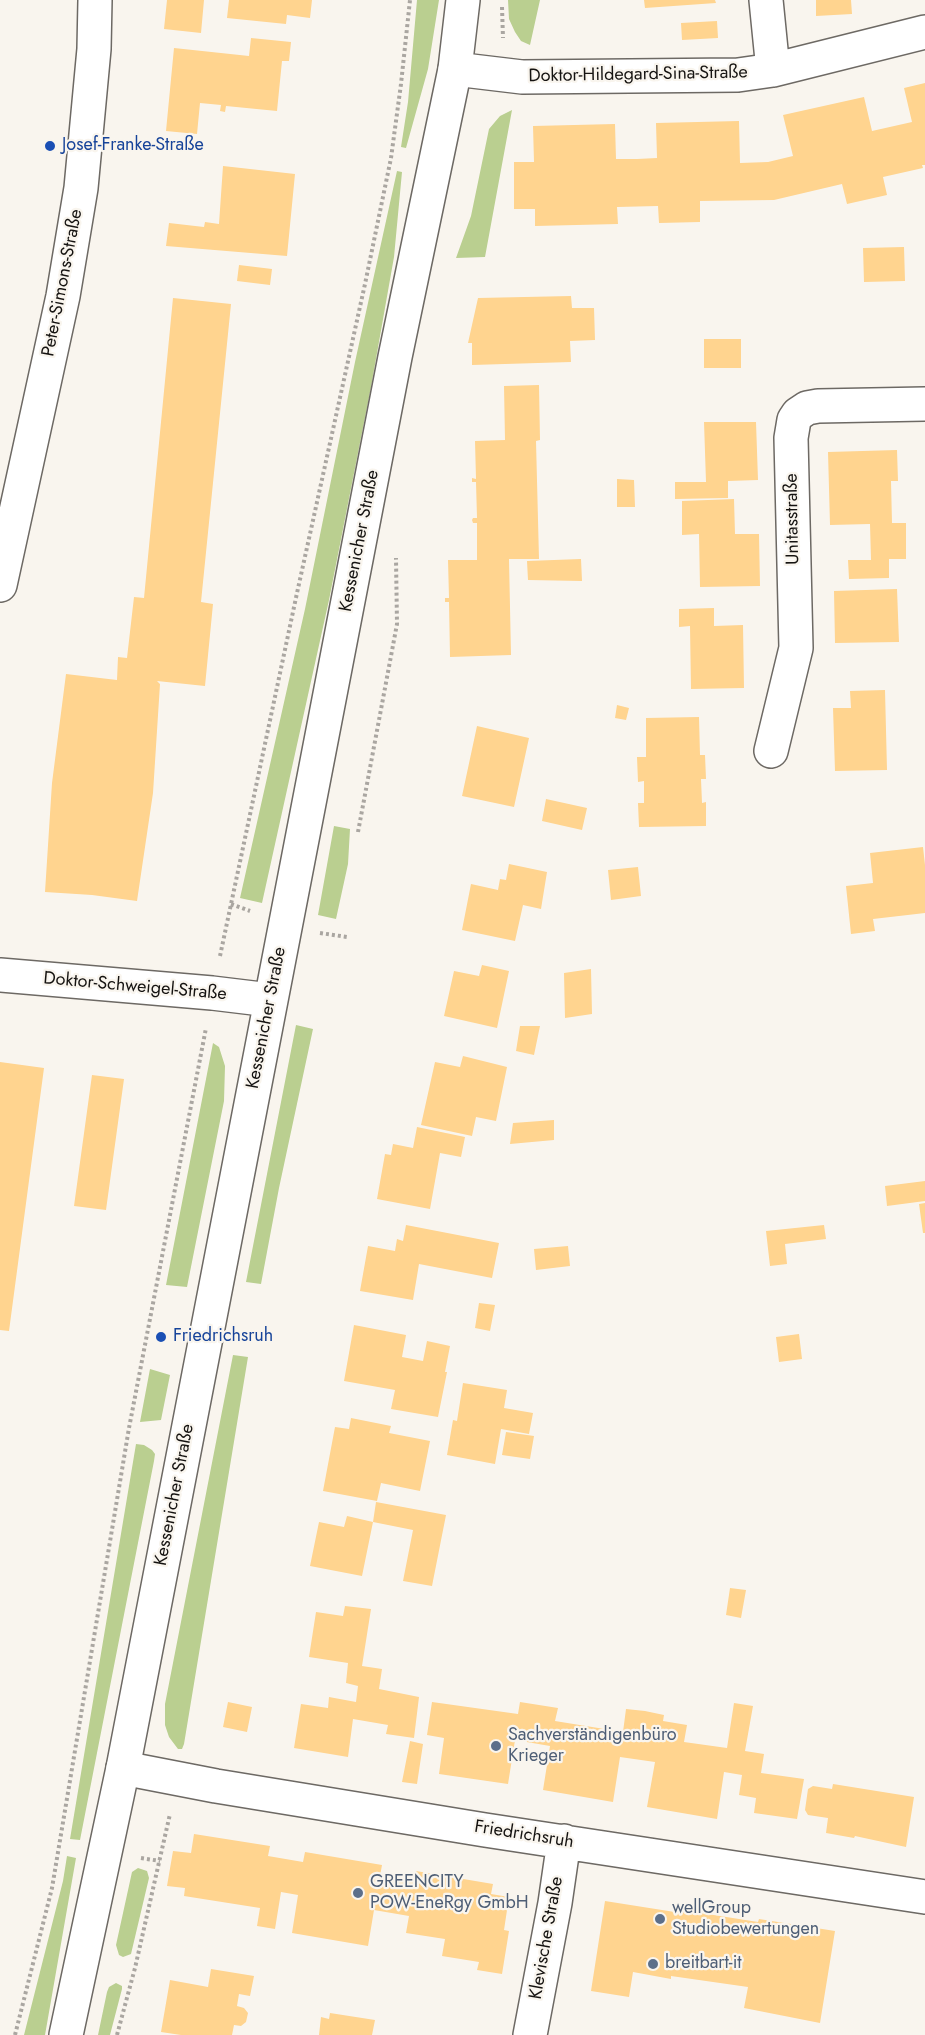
<!DOCTYPE html>
<meta charset="utf-8">
<style>
body{margin:0}
canvas{display:block;background:#f9f5ee}
</style>
<canvas width="925" height="2035"></canvas>
<script>
const c = document.querySelector('canvas').getContext('2d');
c.lineJoin = 'round';
function paint(path, color) {
  c.fillStyle = color;
  c.fill(path, 'evenodd');
}
function toPath(rows) {
  const path = new Path2D();
  for (const r of rows) {
    path.moveTo(r[0], r[1]);
    for (let i = 2; i < r.length; i += 2) path.lineTo(r[i], r[i + 1]);
  }
  return path;
}
function trace(path, color, width, dash) {
  c.strokeStyle = color;
  c.lineWidth = width;
  c.lineCap = dash ? 'butt' : 'round';
  c.setLineDash(dash || []);
  c.stroke(path);
}
function write(font, color, halo, rows, align = 'center') {
  c.font = font + ' Jost,sans-serif';
  c.lineWidth = 4.5;
  c.setLineDash([]);
  c.textBaseline = 'middle';
  c.strokeStyle = halo;
  c.fillStyle = color;
  for (const [text, x, y, turn = 0] of rows) {
    c.save();
    c.translate(x, y);
    c.rotate((+turn || 0) * Math.PI / 180);
    c.textAlign = isNaN(turn) ? turn : align;
    if (halo) c.strokeText(text, 0, 0);
    c.fillText(text, 0, 0);
    c.restore();
  }
}
paint(toPath([
 [417,0,439,0,428,69,406,148,401,147,408,102],
 [508,0,540,0,530,45,521,41,515,32,509,19],
 [512,110,485,257,456,258,471,216,489,129,500,116],
 [397,171,402,172,394,257,371,387,329,600,262,903,240,898,305,609,355,362],
 [334,826,350,829,348,864,336,919,318,915],
 [296,1025,313,1029,279,1188,261,1284,246,1282],
 [213,1043,219,1047,225,1066,224,1101,187,1287,166,1285],
 [233,1355,248,1357,184,1744,182,1749,178,1749,169,1737,165,1725,165,1704],
 [150,1369,170,1375,161,1420,140,1422],
 [136,1444,144,1445,152,1450,155,1454,154,1461,80,1840,70,1839],
 [67,1856,76,1858,45,2035,24,2035,63,1881],
 [138,1868,147,1871,149,1878,131,1954,123,1957,119,1955,116,1945,132,1872],
 [116,1983,122,1986,122,1989,110,2035,98,2035,107,1992,109,1987]
]), '#bacf90');
paint(toPath([
 [167,0,204,0,201,33,164,29],
 [229,0,312,0,310,18,287,15,286,24,227,18],
 [644,0,715,0,716,3,645,8],
 [816,0,851,0,852,14,816,16],
 [717,21,718,38,682,40,681,23],
 [251,38,291,42,289,61,282,61,277,111,226,106,225,112,220,111,221,105,200,103,197,134,166,131,174,48,249,56],
 [925,83,925,165,922,165,923,168,883,177,887,195,847,204,842,184,774,200,700,201,700,222,659,223,658,206,617,207,618,224,535,226,535,209,514,209,514,162,534,162,533,126,615,124,616,159,637,159,657,158,656,123,739,121,740,163,768,162,793,156,783,115,864,97,872,131,912,122,904,88],
 [223,166,295,174,287,256,166,246,169,223,204,227,205,222,219,224],
 [904,247,905,281,864,282,863,248],
 [239,265,272,269,270,285,237,281],
 [571,296,572,308,594,308,595,340,570,341,571,362,472,365,472,343,468,343,478,298],
 [173,298,231,304,201,602,213,604,205,686,157,681,160,684,153,793,137,901,92,895,45,892,52,783,66,674,117,680,118,657,127,658,134,597,144,598],
 [704,339,741,339,741,368,704,368],
 [539,385,540,440,536,441,539,559,509,559,511,655,450,657,449,602,445,602,445,598,449,598,448,560,477,560,477,523,473,523,472,520,473,518,477,518,476,482,472,482,472,478,476,479,475,441,505,440,504,386],
 [704,422,756,422,758,480,728,481,728,498,675,499,675,482,706,482],
 [897,450,898,481,891,481,892,523,906,523,906,559,889,559,889,578,849,579,848,560,871,560,870,524,830,525,828,452],
 [617,479,634,480,635,507,617,507],
 [734,499,735,534,759,534,760,586,700,587,699,534,682,535,682,501],
 [581,559,582,581,528,580,527,561],
 [897,589,899,642,835,643,834,591],
 [714,608,714,626,743,625,744,688,691,689,690,626,679,627,679,609],
 [885,690,887,770,835,771,833,708,851,708,850,691],
 [617,705,629,708,626,720,615,718],
 [699,717,700,755,705,755,706,779,701,779,702,803,706,802,706,826,639,827,638,803,644,803,644,781,638,782,637,757,646,757,646,718],
 [477,726,529,738,514,807,462,796],
 [546,799,587,808,582,830,542,821],
 [923,847,925,865,925,913,873,919,875,931,851,934,846,886,873,883,870,853],
 [509,864,547,872,541,909,523,905,515,941,462,930,471,884,498,890,500,879,506,880],
 [638,867,641,896,611,900,608,870],
 [482,965,509,971,497,1028,444,1016,454,971,479,976],
 [591,969,592,1014,565,1018,564,973],
 [520,1026,540,1026,534,1055,516,1051],
 [463,1056,507,1067,496,1121,476,1117,472,1136,421,1125,435,1062,460,1067],
 [0,1062,44,1068,9,1331,0,1330],
 [92,1075,124,1079,106,1210,74,1206],
 [554,1120,554,1140,510,1144,513,1123],
 [417,1127,465,1137,461,1157,440,1153,430,1209,377,1199,385,1154,391,1155,393,1144,413,1148],
 [925,1181,925,1201,887,1206,885,1186],
 [925,1203,925,1233,923,1233,919,1204],
 [406,1225,499,1243,492,1278,419,1264,413,1300,360,1291,368,1246,395,1251,397,1239,403,1241],
 [824,1225,826,1239,785,1244,787,1264,770,1266,766,1231],
 [568,1246,570,1266,536,1270,534,1249],
 [479,1303,495,1305,490,1331,475,1328],
 [354,1325,406,1335,402,1357,423,1361,427,1341,450,1346,445,1372,447,1372,438,1417,391,1409,395,1390,344,1381],
 [799,1334,802,1359,779,1362,776,1337],
 [463,1383,507,1390,504,1408,533,1413,529,1434,501,1429,495,1464,447,1455,453,1420,457,1421],
 [351,1418,391,1426,389,1433,430,1441,420,1491,381,1483,377,1501,323,1491,335,1427,349,1429],
 [506,1432,534,1436,530,1459,502,1455],
 [376,1502,446,1515,432,1586,403,1581,413,1530,373,1522],
 [347,1516,373,1522,362,1576,310,1566,319,1522,344,1527],
 [730,1588,746,1590,741,1618,726,1615],
 [345,1606,371,1609,362,1666,382,1669,379,1689,419,1697,414,1738,386,1734,388,1725,353,1719,348,1757,294,1748,301,1704,328,1708,329,1697,356,1702,358,1686,346,1683,348,1663,309,1657,316,1612,343,1616],
 [228,1702,252,1707,247,1732,223,1727],
 [432,1702,518,1714,520,1702,558,1708,555,1721,623,1732,626,1709,645,1711,664,1715,663,1721,687,1725,684,1742,727,1748,734,1703,753,1706,745,1751,764,1754,761,1773,804,1779,797,1819,754,1813,756,1798,739,1795,742,1775,724,1772,717,1819,647,1807,655,1762,620,1757,613,1802,543,1790,550,1746,515,1740,508,1784,439,1774,444,1738,427,1735],
 [410,1741,423,1744,417,1784,402,1782],
 [833,1784,914,1797,906,1847,855,1836,854,1838,826,1833,828,1818,808,1815,805,1810,808,1789,813,1786,832,1789],
 [194,1834,270,1846,268,1856,303,1862,305,1852,382,1865,380,1876,415,1881,416,1871,493,1884,491,1894,509,1897,504,1930,509,1931,502,1974,477,1970,479,1962,442,1956,445,1939,406,1933,409,1916,374,1910,368,1946,292,1933,298,1895,281,1892,275,1929,257,1926,260,1908,184,1896,185,1888,167,1886,173,1851,191,1853],
 [605,1901,681,1913,682,1910,758,1922,759,1919,835,1931,820,2023,744,2008,748,1987,671,1976,671,1979,633,1972,629,1997,591,1991],
 [211,1969,254,1976,250,1996,239,1994,237,2006,244,2008,248,2013,246,2022,241,2026,234,2025,232,2035,181,2035,161,2032,170,1980,208,1987],
 [330,2013,375,2020,372,2035,319,2035,321,2017,329,2019]
]), '#ffd48f');
const street = toPath([
 [766,0,773,70],
 [455,69,522,77,738,75,773,70,925,32],
 [0,585,63,296,81,188,94,49,95,0],
 [771,751,796,648,791,438,794,420,798,414,807,408,818,406,925,404],
 [0,975,212,993,270,1000],
 [123,1768,216,1786,485,1830,925,1897],
 [530,2035,555,1903,564,1841]
]);
const secondary = toPath([
 [66,2035,123,1768,395,357,455,69,463,0]
]);
trace(street, '#6d6964', 36);
trace(secondary, '#6d6964', 36);
trace(toPath([
 [502,7,503,38],
 [358,832,397,624,396,558],
 [231,904,250,911],
 [320,933,347,937],
 [220,956,297,593,365,284,391,158,401,84,410,0],
 [141,1858,160,1861],
 [15,2035,52,1888,129,1428,206,1028],
 [117,2035,135,1968,170,1814]
]), '#aaa6a1', 4, [3, 3]);
trace(street, '#fff', 33);
trace(secondary, '#fff', 33);
for (const [x, y, r, color] of [
 [50,146,6,"#1a4fb4"],
 [161,1337,6,"#1a4fb4"],
 [496,1746,6,"#5c6f8a"],
 [358,1893,6,"#5c6f8a"],
 [660,1919,6,"#5c6f8a"],
 [653,1964,6,"#5c6f8a"]
]) {
  const dot = new Path2D();
  dot.arc(x, y, r, 0, 2 * Math.PI);
  c.fillStyle = color;
  c.fill(dot);
  trace(dot, '#f9f5ee', 2);
}
write('18px', '#151311', '#f9f5ee', [
 ["Doktor-Hildegard-Sina-Straße",638,75,-1],
 ["Peter-Simons-Straße",63,283,-79],
 ["Unitasstraße",793,519,-91],
 ["Kessenicher Straße",360,541,-79],
 ["Doktor-Schweigel-Straße",135,987,5],
 ["Kessenicher Straße",267,1018,-79],
 ["Kessenicher Straße",175,1495,-79],
 ["Friedrichsruh",524,1835,9],
 ["Klevische Straße",547,1938,-80]
]);
write('18px', '#164399', '#f9f5ee', [
 ["Josef-Franke-Straße",62,146],
 ["Friedrichsruh",173,1337]
], 'left');
write('18px', '#4e5e75', '#f9f5ee', [
 ["Sachverständigenbüro",508,1736],
 ["Krieger",508,1757],
 ["GREENCITY",370,1883],
 ["POW-EneRgy GmbH",370,1904],
 ["wellGroup",672,1909],
 ["Studiobewertungen",672,1930],
 ["breitbart-it",665,1964]
], 'left');
</script>
